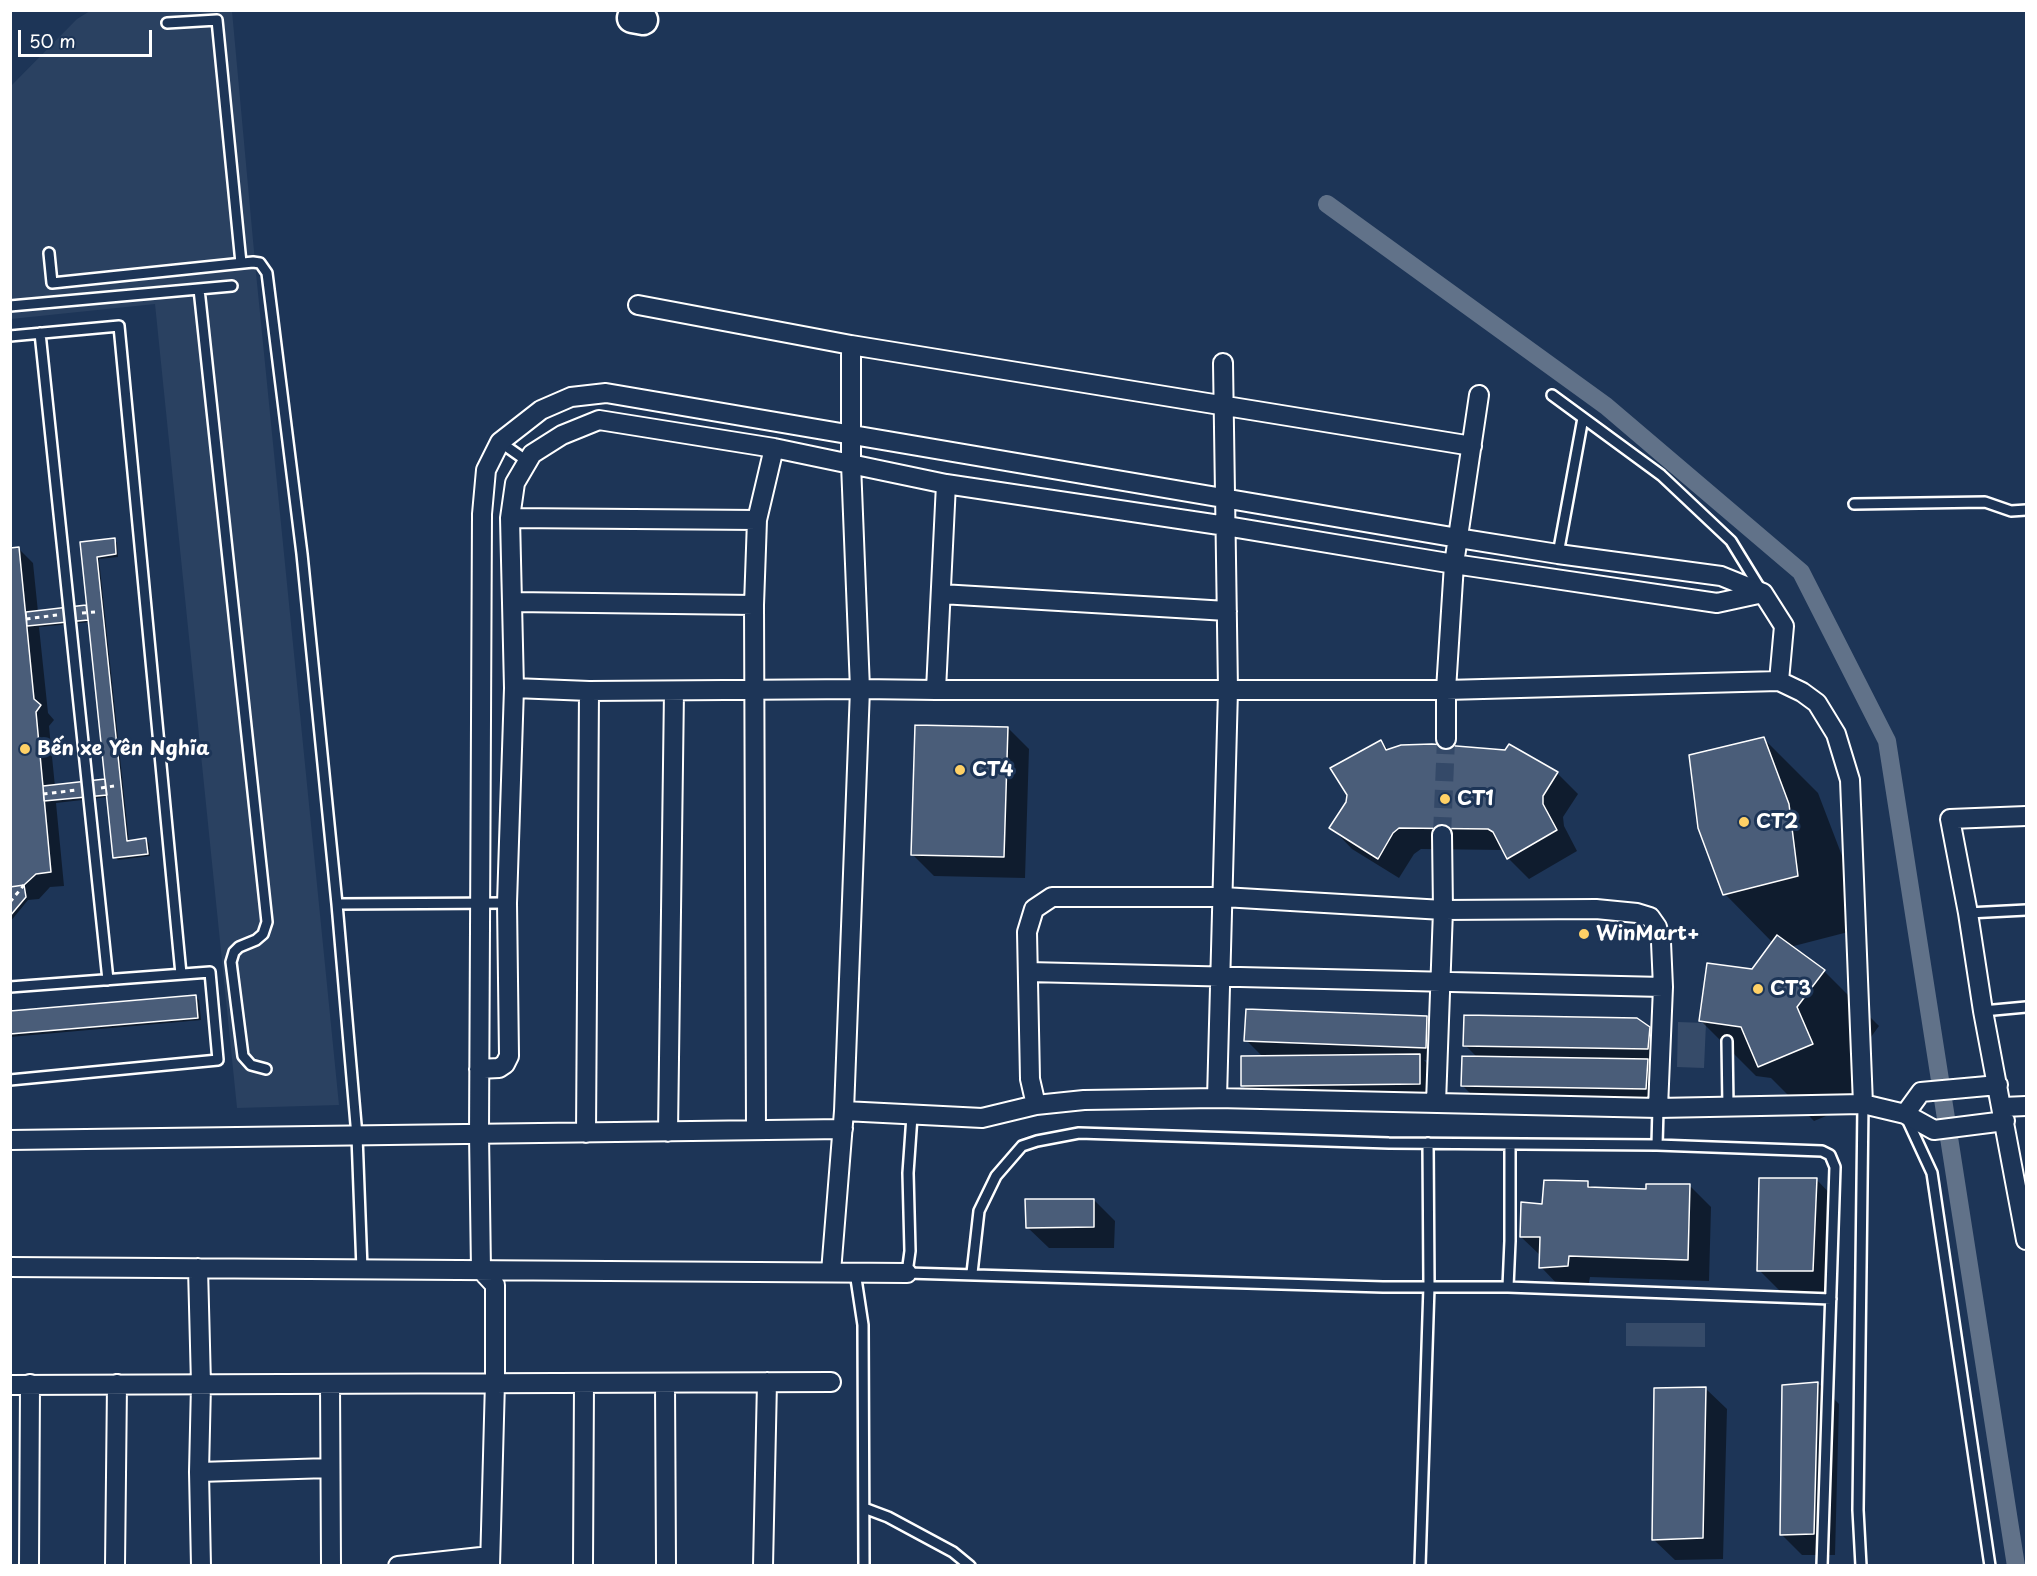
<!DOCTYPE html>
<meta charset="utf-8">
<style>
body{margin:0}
#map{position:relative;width:2037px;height:1576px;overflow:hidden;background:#1d3557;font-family:"Playpen Sans",sans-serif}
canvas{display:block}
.frame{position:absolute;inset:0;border:12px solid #fff;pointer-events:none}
.scale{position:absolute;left:18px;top:30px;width:134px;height:27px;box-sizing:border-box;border:3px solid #fff;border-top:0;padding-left:8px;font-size:18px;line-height:21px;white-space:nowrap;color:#fff;-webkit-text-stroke:4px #1d3557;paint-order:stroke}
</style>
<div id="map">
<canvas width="2037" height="1576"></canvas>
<div class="frame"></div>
<div class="scale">50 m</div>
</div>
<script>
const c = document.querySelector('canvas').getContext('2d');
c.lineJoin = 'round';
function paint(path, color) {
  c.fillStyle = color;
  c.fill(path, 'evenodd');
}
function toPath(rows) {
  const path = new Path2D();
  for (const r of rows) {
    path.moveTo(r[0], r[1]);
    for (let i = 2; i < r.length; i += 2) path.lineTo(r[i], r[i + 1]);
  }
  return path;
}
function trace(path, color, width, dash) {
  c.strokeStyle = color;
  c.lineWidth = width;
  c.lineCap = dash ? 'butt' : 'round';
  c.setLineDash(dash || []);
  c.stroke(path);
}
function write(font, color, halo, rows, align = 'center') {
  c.font = font + ' "Playpen Sans",sans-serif';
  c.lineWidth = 6;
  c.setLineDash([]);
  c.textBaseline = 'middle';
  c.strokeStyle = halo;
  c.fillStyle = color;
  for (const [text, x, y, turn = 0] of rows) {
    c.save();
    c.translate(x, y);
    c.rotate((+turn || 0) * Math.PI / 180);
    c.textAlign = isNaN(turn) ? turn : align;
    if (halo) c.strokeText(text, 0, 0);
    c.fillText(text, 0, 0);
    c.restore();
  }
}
paint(toPath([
 [90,11,232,11,256,273,339,1105,237,1108,155,304,11,319,10,87,77,19]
]), '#2a4161');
paint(toPath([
 [1678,1022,1706,1023,1704,1068,1677,1067],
 [1626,1323,1705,1323,1705,1347,1626,1346]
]), '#364b69');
paint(toPath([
 [10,535,12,549,19,549,33,563,38,612,88,606,81,544,114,540,117,543,118,557,99,559,129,842,146,840,149,843,150,856,118,860,115,857,108,797,56,803,64,886,50,887,39,899,28,900,10,922],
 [90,622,107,781,55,787,49,726,54,720,48,713,39,627],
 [1008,728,1029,749,1025,878,934,876,912,854],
 [1763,738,1818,793,1844,861,1852,931,1790,947,1824,971,1879,1026,1852,1063,1867,1099,1814,1121,1771,1078,1756,1076,1701,1021,1753,971,1773,943,1725,894],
 [1381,742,1389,750,1506,752,1510,746,1557,773,1578,794,1563,817,1564,826,1577,851,1529,879,1508,858,1504,850,1421,849,1414,854,1399,878,1352,849,1331,827,1348,802],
 [196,997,199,1000,201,1020,10,1037,10,1012],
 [1427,1017,1441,1032,1440,1061,1424,1060,1433,1070,1434,1098,1256,1100,1242,1085,1263,1057,1246,1040],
 [1649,1029,1663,1043,1661,1062,1649,1062,1661,1074,1660,1103,1477,1100,1463,1086,1477,1057,1465,1045],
 [1816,1179,1837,1201,1833,1292,1780,1291,1759,1270],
 [1587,1183,1594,1189,1647,1191,1690,1186,1711,1207,1709,1281,1590,1277,1588,1287,1562,1289,1541,1267,1541,1256,1521,1237,1544,1206],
 [1094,1200,1115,1221,1114,1248,1049,1248,1027,1227],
 [1818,1383,1839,1404,1835,1555,1802,1555,1781,1534],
 [1705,1388,1727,1409,1723,1559,1675,1560,1653,1539]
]), '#0007');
trace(toPath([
 [1327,204,1606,406,1801,572,1887,741,2016,1566]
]), '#617289', 18);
const building = toPath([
 [115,538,116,554,97,557,127,841,146,838,148,854,113,858,80,542,115,538],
 [19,547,34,699,41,705,36,712,51,872,36,874,24,885,10,887,10,548,19,547],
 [86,605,88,620,27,626,26,612,86,605],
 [915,725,1008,727,1004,857,911,855,915,725],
 [1764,737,1789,804,1798,876,1723,895,1698,828,1689,755,1764,737],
 [1381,740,1386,750,1401,745,1432,744,1505,750,1509,744,1558,772,1543,796,1543,804,1557,830,1507,859,1493,832,1488,829,1399,828,1393,833,1378,859,1329,828,1346,802,1347,795,1330,768,1381,740],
 [105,779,107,795,44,801,43,786,105,779],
 [24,885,26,897,10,916,10,887,24,885],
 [1777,935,1825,970,1797,1007,1813,1044,1758,1067,1741,1027,1699,1021,1707,963,1752,969,1777,935],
 [196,995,198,1018,10,1034,10,1011,196,995],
 [1246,1009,1427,1016,1426,1048,1244,1041,1246,1009],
 [1464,1015,1637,1018,1650,1027,1648,1049,1463,1046,1464,1015],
 [1420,1054,1420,1084,1241,1086,1241,1056,1420,1054],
 [1462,1056,1648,1059,1646,1089,1461,1086,1462,1056],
 [1759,1178,1817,1178,1813,1271,1757,1271,1759,1178],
 [1544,1180,1588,1181,1588,1187,1646,1189,1646,1184,1690,1184,1688,1260,1569,1256,1568,1266,1539,1268,1540,1237,1520,1237,1521,1202,1542,1204,1544,1180],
 [1025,1199,1094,1199,1094,1227,1026,1228,1025,1199],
 [1818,1382,1814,1534,1780,1535,1782,1385,1818,1382],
 [1706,1387,1703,1538,1652,1540,1654,1388,1706,1387]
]);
paint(building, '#4a5d79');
trace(building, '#fff', 1.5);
trace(toPath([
 [1442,835,1446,739]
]), '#344968', 18, [18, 9]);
const lane = toPath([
 [167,23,217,20,241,263],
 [49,253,52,283,253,262,260,263,267,273,302,554,337,904,357,1136,362,1269],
 [199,289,267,922,263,934,256,940,239,947,234,952,231,962,243,1056,251,1065,266,1069],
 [10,306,232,286],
 [40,333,108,980],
 [10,336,119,326,181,974],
 [1552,395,1661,475,1731,541,1761,590],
 [500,442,527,461],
 [1854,504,1985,502,2011,511,2026,510],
 [1558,554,1583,418],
 [337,904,507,903],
 [1968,913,2026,910],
 [10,987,210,972,218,1060,10,1080],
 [1983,1011,2026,1007],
 [1727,1041,1728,1107],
 [912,1116,908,1173,910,1251,907,1273,1383,1287,1508,1287,1831,1299],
 [1907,1119,1932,1173,1990,1566],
 [1657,1145,1658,1108],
 [855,1272,863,1325,864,1566],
 [972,1273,979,1211,996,1176,1022,1146,1037,1141,1079,1133,1389,1143,1657,1145,1822,1151,1830,1155,1835,1167,1822,1566],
 [1508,1287,1510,1241,1510,1144],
 [864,1508,888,1517,953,1552,970,1566],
 [1420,1566,1429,1286,1428,1143],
 [1861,1566,1858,1510,1863,1104]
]);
const street = toPath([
 [638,305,851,345,1472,446],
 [510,518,757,520],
 [941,594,1227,611],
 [513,602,754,605],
 [514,688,589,691,860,689,936,690,1446,690,1779,681,1802,692,1817,703,1836,734,1850,780,1863,1104],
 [936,690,946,484],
 [1446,739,1446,690,1454,564,1479,395],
 [2026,816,1950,819,1968,913,1983,1011,2026,1240],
 [1028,972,1663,987],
 [479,1069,499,1068,505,1064,509,1056,507,903,514,688,510,518,515,483,532,454,562,435,599,420,774,448,946,484,1226,526,1454,564,1717,603,1763,593],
 [1217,1098,1228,690,1223,363],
 [1436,1103,1443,910,1442,835],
 [1036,1105,1030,1079,1027,932,1034,909,1052,897,1223,897,1443,910,1596,909,1637,913,1650,917,1657,927,1661,942,1663,987,1658,1108],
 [2003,1107,2026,1106],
 [844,1111,982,1118,1036,1105,1084,1100,1217,1098,1658,1108,1863,1104,1905,1114,1934,1130,2005,1121],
 [1905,1114,1921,1092,1998,1085],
 [756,1130,754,605,757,520,774,448],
 [668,1132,674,691],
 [586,1133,589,691],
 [10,1140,843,1129],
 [10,1267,907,1273],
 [198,1268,201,1384,199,1472,201,1566],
 [831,1272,844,1111,860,689,851,464,851,345],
 [665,1383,666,1566],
 [330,1384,331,1566],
 [10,1385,831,1382],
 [199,1472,330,1468],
 [29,1566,30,1384],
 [115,1566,117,1384],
 [398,1566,490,1556],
 [490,1566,495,1382,495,1285,481,1270,479,1134,482,514,486,470,500,442,541,410,571,397,606,393,1458,538,1558,554,1721,576,1763,593,1784,626,1779,681],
 [583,1566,584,1383],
 [763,1566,767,1382]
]);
const primary = toPath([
 [632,18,643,20]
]);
trace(lane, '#fff', 14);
trace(street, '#fff', 22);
trace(primary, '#fff', 33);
trace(toPath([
 [82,613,95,612],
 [26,619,57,615],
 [101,788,114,786],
 [43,794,77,790],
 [10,902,24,885]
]), '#fff', 3, [4.5, 4.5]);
trace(lane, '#1d3557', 9);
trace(street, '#1d3557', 18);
trace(primary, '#1d3557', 28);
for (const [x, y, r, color] of [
 [25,749,6,"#ffd166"],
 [960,770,6,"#ffd166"],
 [1445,799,6,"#ffd166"],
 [1744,822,6,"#ffd166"],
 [1584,934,6,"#ffd166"],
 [1758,989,6,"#ffd166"]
]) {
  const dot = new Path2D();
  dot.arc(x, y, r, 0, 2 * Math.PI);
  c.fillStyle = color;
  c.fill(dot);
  trace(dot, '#1d3557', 2);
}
write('bold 20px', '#fff', '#1d3557', [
 ["Bến xe Yên Nghĩa",37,749],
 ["CT4",972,770],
 ["CT1",1457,799],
 ["CT2",1756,822],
 ["WinMart+",1596,934],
 ["CT3",1770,989]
], 'left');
</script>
